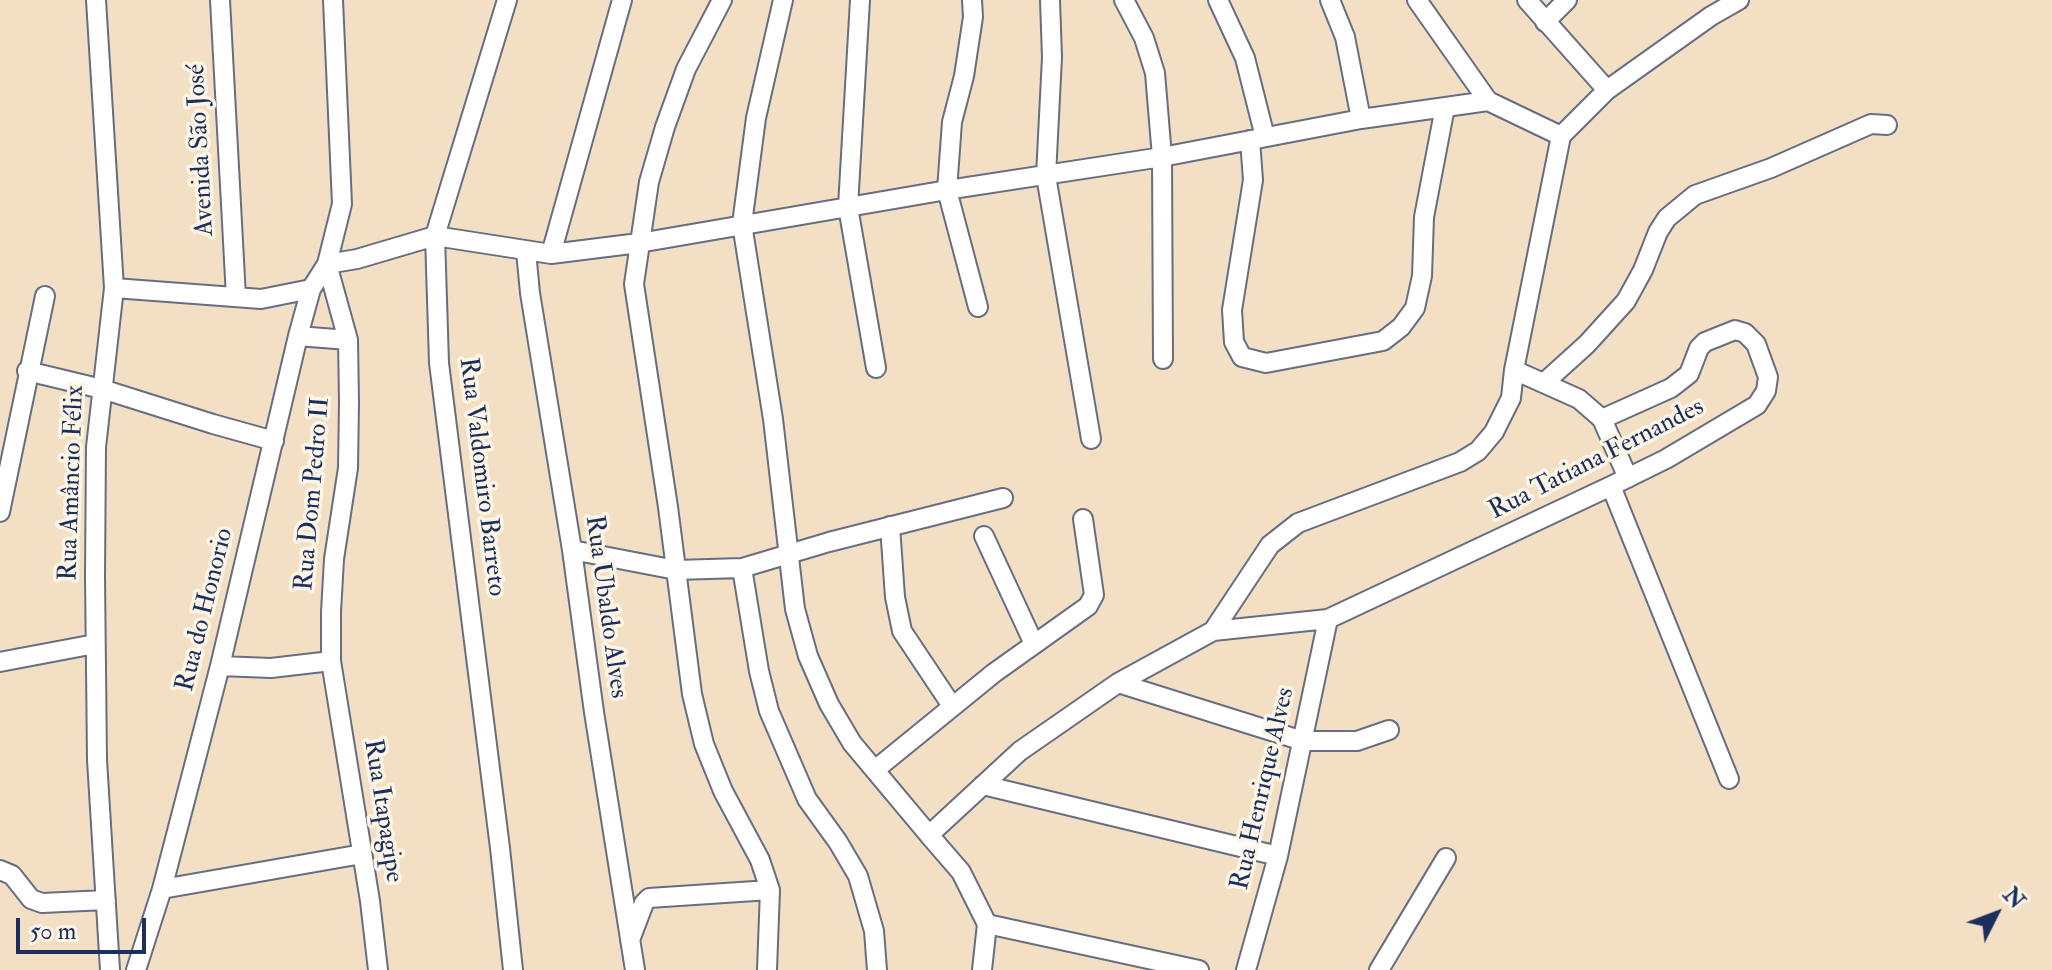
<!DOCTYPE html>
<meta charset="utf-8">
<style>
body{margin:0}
#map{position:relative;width:2052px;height:970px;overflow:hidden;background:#f3e0c4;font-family:"IM FELL Double Pica",serif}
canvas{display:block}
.north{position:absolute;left:1956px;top:874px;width:80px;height:80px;-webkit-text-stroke:6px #fcf5e5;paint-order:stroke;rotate:48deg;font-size:22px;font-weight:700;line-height:32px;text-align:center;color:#1b2f5e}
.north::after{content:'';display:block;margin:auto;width:28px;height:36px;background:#1b2f5e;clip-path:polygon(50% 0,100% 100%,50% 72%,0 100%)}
.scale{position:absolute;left:16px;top:918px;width:130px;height:36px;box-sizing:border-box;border:4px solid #1b2f5e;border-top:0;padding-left:10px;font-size:24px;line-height:28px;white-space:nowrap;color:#1b2f5e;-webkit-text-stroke:6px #fcf5e5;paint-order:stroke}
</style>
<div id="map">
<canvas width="2052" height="970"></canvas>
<div class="north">N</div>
<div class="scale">50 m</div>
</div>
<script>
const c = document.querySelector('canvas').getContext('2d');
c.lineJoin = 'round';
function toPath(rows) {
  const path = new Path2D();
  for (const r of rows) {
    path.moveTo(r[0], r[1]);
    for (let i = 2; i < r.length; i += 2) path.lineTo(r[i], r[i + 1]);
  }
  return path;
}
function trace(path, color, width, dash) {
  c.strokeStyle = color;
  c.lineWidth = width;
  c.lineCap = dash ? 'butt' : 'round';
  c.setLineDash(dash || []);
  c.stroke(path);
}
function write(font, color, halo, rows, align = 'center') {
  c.font = font + ' "IM FELL Double Pica",serif';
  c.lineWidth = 7;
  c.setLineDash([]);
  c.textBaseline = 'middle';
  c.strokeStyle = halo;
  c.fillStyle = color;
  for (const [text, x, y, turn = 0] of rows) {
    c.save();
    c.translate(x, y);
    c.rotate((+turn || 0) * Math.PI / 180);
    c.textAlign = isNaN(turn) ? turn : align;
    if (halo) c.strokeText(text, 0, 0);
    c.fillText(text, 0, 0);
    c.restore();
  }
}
const minor = toPath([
 [96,0,114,288,96,447,95,576,97,760,110,970],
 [220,0,236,297],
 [333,0,342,204,327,264,348,340,349,402,348,468,334,559,331,612,331,661,370,901,378,970],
 [507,0,435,236,439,363,500,848,513,970],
 [722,0,686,69,665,127,649,182,634,284,668,507,692,694,704,744,723,791,760,860,770,890,767,970],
 [783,0,756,118,742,224,773,419,795,609,808,656,829,704,852,743,929,835],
 [860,0,848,207,876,368],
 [972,0,973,17,964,76,952,122,947,190,978,307],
 [1050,0,1052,57,1046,176,1091,439],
 [1124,0,1144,38,1155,73,1162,157,1163,359],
 [1218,0,1245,58,1265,137],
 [1330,0,1345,37,1361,119],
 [1417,0,1488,101],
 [1527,0,1607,90],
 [1545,22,1567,0],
 [1250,140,1253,180,1232,310,1234,342,1242,357,1266,363,1383,341,1401,327,1415,308,1422,276,1424,217,1445,107],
 [526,251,530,293,572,550,594,712,635,970],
 [551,254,622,0],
 [327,264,357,259,435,236,551,254,639,243,947,190,1162,157,1361,119,1488,101,1561,136],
 [114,288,261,299,311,289],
 [298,336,348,340],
 [1514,370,1579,399,1602,419,1628,478],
 [27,371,102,389,213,424,274,441],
 [1545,382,1587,344,1626,301,1643,270,1658,232,1667,218,1695,195,1771,168,1871,124,1887,125],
 [1611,486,1729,779],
 [0,512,45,296],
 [890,526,895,597,902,631,952,706],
 [984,536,1034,644],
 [572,550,676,570,742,568,829,542,1003,498],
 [742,568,759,671,769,711,807,799,838,842,858,876,874,931,877,970],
 [1213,631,1270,545,1298,523,1460,462,1478,451,1494,432,1511,398,1514,370,1561,136,1607,90,1711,16,1739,0],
 [0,662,95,644],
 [220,666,271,668,331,661],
 [1118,683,1303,741,1357,741,1389,730],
 [876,769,994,673,1088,606,1094,595,1083,519],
 [983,785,1278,856],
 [0,870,12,875,31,899,42,903,106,900],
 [162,889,362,854],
 [987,924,1199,970],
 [630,940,644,903,649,898,770,890],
 [136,970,162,889,220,666,298,336,311,289,327,264],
 [982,970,987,924,961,872,929,835,1020,751,1118,683,1213,631,1328,619,1611,486,1666,459,1757,405,1766,391,1768,377,1756,344,1745,333,1735,330,1705,342,1699,348,1689,374,1671,388,1602,419],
 [1246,970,1278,856,1328,619],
 [1379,970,1446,858]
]);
trace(minor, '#676d82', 22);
trace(minor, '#fff', 18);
write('26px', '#1b2f5e', '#fcf5e5', [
 ["Avenida São José",202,150,-93],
 ["Rua Tatiana Fernandes",1597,460,-27],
 ["Rua Valdomiro Barreto",481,477,83],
 ["Rua Amâncio Félix",73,483,-88],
 ["Rua Dom Pedro II",314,494,-85],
 ["Rua Ubaldo Alves",605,607,82],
 ["Rua do Honorio",206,610,-76],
 ["Rua Henrique Alves",1264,789,-77],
 ["Rua Itapagipe",382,811,81]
]);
</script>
